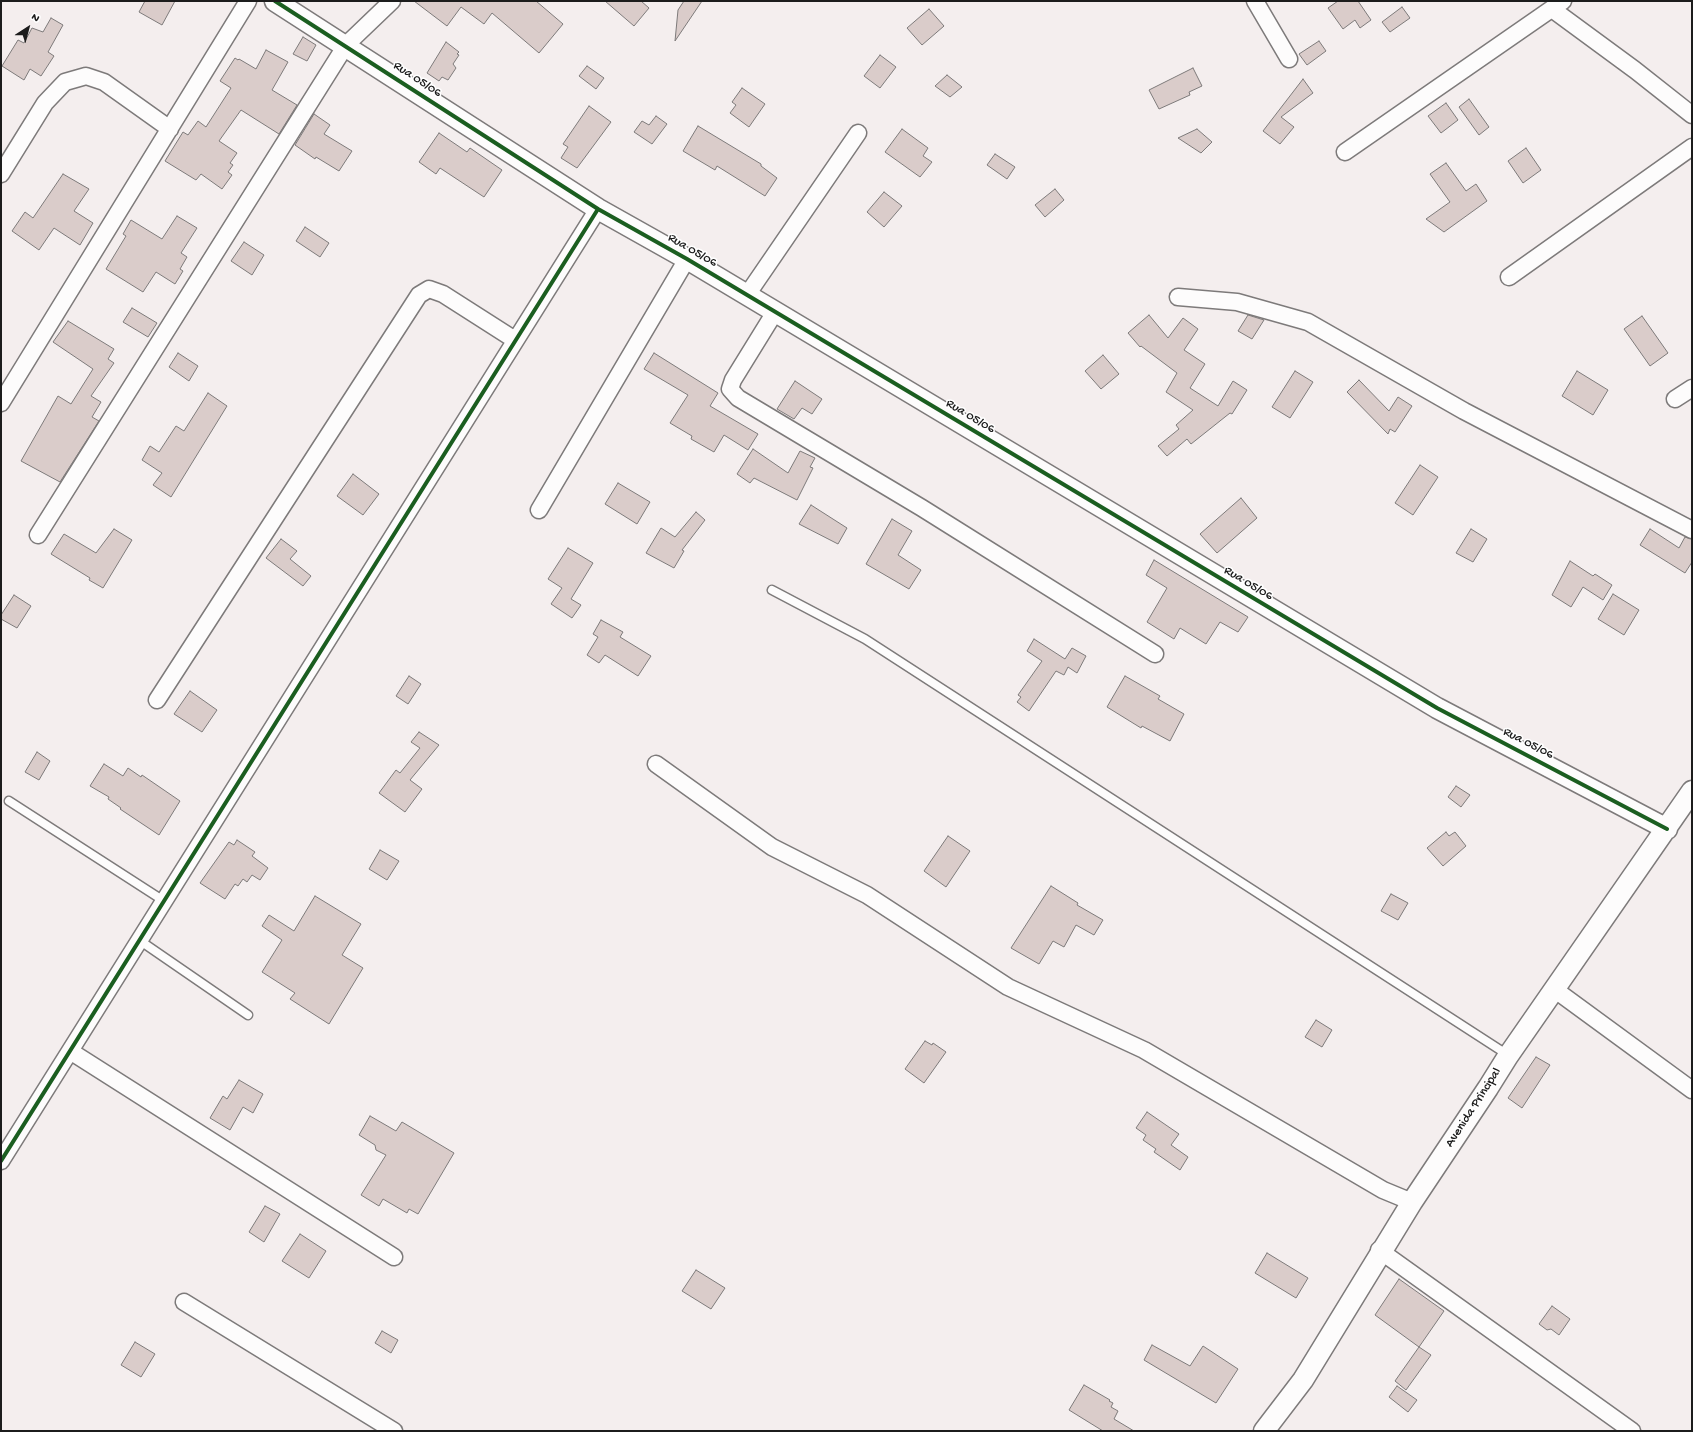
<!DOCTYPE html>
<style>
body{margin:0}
#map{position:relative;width:1693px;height:1432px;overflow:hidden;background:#f4eeee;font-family:"Gochi Hand",sans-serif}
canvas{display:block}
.frame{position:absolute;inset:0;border:2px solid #1c1c1c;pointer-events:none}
.north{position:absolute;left:8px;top:8px;width:40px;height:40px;-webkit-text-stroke:3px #fff;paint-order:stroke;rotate:36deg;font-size:11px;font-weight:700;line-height:16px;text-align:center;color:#1c1c1c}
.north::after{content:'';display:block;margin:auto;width:14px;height:18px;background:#1c1c1c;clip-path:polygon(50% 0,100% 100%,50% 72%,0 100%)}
</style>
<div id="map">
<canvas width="1693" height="1432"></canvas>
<div class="frame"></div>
<div class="north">N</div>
</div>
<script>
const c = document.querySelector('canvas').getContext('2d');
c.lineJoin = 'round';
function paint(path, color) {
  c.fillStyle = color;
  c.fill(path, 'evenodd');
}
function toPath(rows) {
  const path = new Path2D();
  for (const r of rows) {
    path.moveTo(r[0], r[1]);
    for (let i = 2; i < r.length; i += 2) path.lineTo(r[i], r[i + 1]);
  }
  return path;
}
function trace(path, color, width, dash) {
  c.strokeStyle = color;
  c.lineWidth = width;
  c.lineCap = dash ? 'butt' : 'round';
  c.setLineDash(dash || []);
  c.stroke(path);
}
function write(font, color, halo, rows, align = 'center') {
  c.font = font + ' "Gochi Hand",sans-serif';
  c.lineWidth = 3;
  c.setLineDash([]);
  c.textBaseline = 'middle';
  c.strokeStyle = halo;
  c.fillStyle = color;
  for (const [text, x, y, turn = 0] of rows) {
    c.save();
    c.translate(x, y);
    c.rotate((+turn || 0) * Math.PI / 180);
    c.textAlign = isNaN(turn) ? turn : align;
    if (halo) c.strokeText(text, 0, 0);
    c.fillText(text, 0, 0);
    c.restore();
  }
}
const building = toPath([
 [145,1,175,1,162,25,139,12,145,1],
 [414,1,536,1,563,24,539,53,492,13,484,24,461,7,447,26,414,1],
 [605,1,641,1,649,8,634,26,605,1],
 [684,1,702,1,675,41,678,10,684,1],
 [1338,1,1358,1,1371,20,1360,28,1355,20,1343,29,1328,8,1338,1],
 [1402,7,1410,18,1390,32,1382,22,1402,7],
 [929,9,944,26,922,45,907,28,929,9],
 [51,18,63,25,48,52,54,56,41,76,30,69,24,80,2,66,18,40,24,43,32,28,43,32,51,18],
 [303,37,316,45,307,61,293,54,303,37],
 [1319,41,1326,51,1307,65,1299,54,1319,41],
 [446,42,459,52,457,54,459,55,453,64,456,68,448,80,442,77,439,81,427,73,446,42],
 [266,50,288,62,272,90,297,105,279,134,241,110,219,141,237,153,230,163,233,165,228,172,232,175,222,189,201,174,196,180,165,161,183,132,188,135,198,121,206,127,231,88,220,81,235,58,238,60,239,59,256,69,266,50],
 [880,55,896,67,880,88,864,76,880,55],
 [587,66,604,78,596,89,579,76,587,66],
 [1193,68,1202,86,1189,92,1190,95,1159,109,1149,90,1193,68],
 [947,75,962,87,950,97,935,86,947,75],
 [1303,79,1313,93,1281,117,1294,127,1280,144,1263,131,1303,79],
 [742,88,765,104,749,127,730,113,736,105,732,102,742,88],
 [1469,99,1489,127,1479,135,1459,107,1469,99],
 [1446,103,1458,120,1441,133,1428,116,1446,103],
 [589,106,611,122,577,168,561,158,568,147,563,144,589,106],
 [314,114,330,125,324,134,352,151,339,171,316,157,315,159,295,145,314,114],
 [656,116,667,124,652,144,634,132,642,121,649,125,656,116],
 [698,126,761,164,761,166,777,178,765,196,717,166,715,170,683,151,698,126],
 [902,129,928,148,923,156,932,162,920,177,885,152,902,129],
 [1197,129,1212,142,1201,153,1178,138,1197,129],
 [439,133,467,152,470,148,502,170,484,197,440,168,436,174,419,162,439,133],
 [1526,148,1541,170,1523,183,1508,161,1526,148],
 [995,154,1015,167,1007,179,987,165,995,154],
 [1446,163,1466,191,1476,184,1487,201,1444,232,1426,219,1450,202,1430,174,1446,163],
 [63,174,89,189,74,211,93,223,80,245,54,228,39,250,12,231,25,212,33,218,63,174],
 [1055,189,1064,200,1045,217,1035,205,1055,189],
 [884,192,902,206,884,227,867,212,884,192],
 [177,216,197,228,181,253,187,257,180,269,183,271,175,284,156,272,143,292,106,269,126,236,123,234,131,220,162,239,177,216],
 [305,227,329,243,320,257,296,241,305,227],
 [244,242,264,255,252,275,231,261,244,242],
 [132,308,157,323,148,337,123,322,132,308],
 [1149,315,1168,338,1183,318,1198,329,1184,350,1205,364,1190,388,1218,406,1233,381,1247,390,1232,414,1230,413,1191,444,1187,439,1167,456,1158,446,1179,429,1176,425,1193,410,1166,392,1177,373,1141,346,1140,347,1128,333,1149,315],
 [1248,315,1264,320,1252,339,1238,331,1248,315],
 [1642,316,1668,353,1650,366,1624,329,1642,316],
 [68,321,114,349,108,359,114,363,91,396,101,402,92,417,99,421,60,482,21,461,58,396,71,404,93,369,53,342,68,321],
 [178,353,198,366,189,381,169,367,178,353],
 [654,353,718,393,710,406,758,434,748,450,724,435,714,452,691,439,692,436,670,423,688,395,644,369,654,353],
 [1103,355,1119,374,1101,389,1085,371,1103,355],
 [1295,371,1313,382,1290,418,1272,407,1295,371],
 [1577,371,1608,390,1593,415,1562,396,1577,371],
 [1359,380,1389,411,1398,397,1412,406,1395,432,1390,429,1388,434,1347,392,1359,380],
 [795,381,822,399,812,414,802,408,794,419,777,409,795,381],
 [208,393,227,406,171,497,153,485,162,473,142,460,150,446,159,452,176,426,184,431,208,393],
 [753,449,788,473,800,451,815,458,810,467,813,468,797,500,754,478,750,483,737,474,753,449],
 [1420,465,1438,477,1413,515,1395,503,1420,465],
 [353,474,379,494,363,515,337,496,353,474],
 [618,483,650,502,637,524,605,504,618,483],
 [1241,498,1257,518,1217,553,1200,534,1241,498],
 [811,505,847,528,838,544,799,524,811,505],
 [696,512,705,520,682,550,684,551,674,568,646,553,661,528,675,537,696,512],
 [892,519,912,531,898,555,921,570,909,589,866,564,892,519],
 [114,529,132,540,103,588,89,580,90,578,51,554,64,534,96,553,114,529],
 [1471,529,1487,539,1473,562,1456,553,1471,529],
 [1650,529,1679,548,1685,537,1692,539,1692,562,1685,573,1640,545,1650,529],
 [281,539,297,551,290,559,311,576,303,586,266,558,281,539],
 [568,548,593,563,571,599,581,605,572,618,551,604,562,588,548,579,568,548],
 [1154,560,1248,617,1238,632,1220,622,1206,644,1180,628,1174,639,1147,622,1167,588,1146,575,1154,560],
 [1570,561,1593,576,1595,574,1612,585,1603,600,1583,587,1571,607,1552,595,1570,561],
 [1613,594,1639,610,1624,635,1598,619,1613,594],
 [14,595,31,606,17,628,1,619,1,615,14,595],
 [601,620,623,632,620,637,651,656,638,676,605,655,599,663,587,655,598,637,593,634,601,620],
 [1034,639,1065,659,1072,648,1086,656,1077,673,1068,667,1064,675,1056,671,1029,711,1017,702,1021,697,1018,695,1042,661,1027,651,1034,639],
 [409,676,421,684,408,704,396,696,409,676],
 [1125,676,1160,696,1158,699,1184,714,1170,741,1142,726,1141,728,1107,707,1125,676],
 [190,691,217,710,202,732,174,714,190,691],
 [419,732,439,745,410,780,422,789,405,812,379,793,396,770,400,773,420,748,411,742,419,732],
 [37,752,50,761,39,780,25,772,37,752],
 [104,764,123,776,128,768,141,777,142,775,180,801,159,835,120,809,121,808,108,799,109,797,90,786,104,764],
 [1456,786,1470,795,1461,807,1448,797,1456,786],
 [1446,832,1449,836,1455,832,1466,846,1443,866,1427,848,1446,832],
 [948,836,970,851,946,887,924,871,948,836],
 [237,840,255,852,252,856,268,868,260,880,252,875,247,882,243,879,238,886,235,884,225,899,200,883,229,842,234,845,237,840],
 [380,850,399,861,387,880,369,869,380,850],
 [1051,886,1078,903,1077,905,1103,920,1094,935,1076,925,1064,947,1053,941,1039,964,1011,948,1051,886],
 [1391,894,1408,903,1398,920,1381,911,1391,894],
 [315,896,361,924,342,955,363,968,329,1024,290,999,295,993,262,972,282,940,262,926,269,915,294,931,315,896],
 [1316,1020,1332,1030,1322,1047,1305,1037,1316,1020],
 [925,1041,932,1045,933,1043,946,1052,924,1083,905,1069,925,1041],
 [1536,1057,1550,1065,1522,1108,1508,1098,1536,1057],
 [239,1080,263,1094,253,1113,243,1107,230,1130,210,1118,223,1096,227,1099,239,1080],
 [1147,1112,1179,1134,1171,1145,1188,1157,1180,1170,1154,1152,1156,1149,1143,1140,1146,1135,1136,1128,1147,1112],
 [370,1116,396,1131,402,1122,454,1153,418,1214,409,1209,407,1213,383,1199,379,1206,361,1195,386,1155,376,1150,375,1145,359,1135,370,1116],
 [265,1206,280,1214,264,1242,249,1232,265,1206],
 [300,1234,326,1251,309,1278,282,1261,300,1234],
 [1267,1253,1308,1278,1296,1298,1255,1273,1267,1253],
 [696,1270,725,1288,711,1309,682,1291,696,1270],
 [1399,1279,1444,1311,1419,1347,1375,1315,1399,1279],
 [1552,1306,1570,1319,1559,1335,1551,1329,1547,1330,1539,1324,1552,1306],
 [382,1331,398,1340,391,1353,375,1343,382,1331],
 [135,1342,155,1354,141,1377,121,1365,135,1342],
 [1152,1345,1190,1366,1203,1346,1238,1369,1216,1403,1144,1360,1152,1345],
 [1419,1347,1431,1355,1406,1390,1395,1381,1419,1347],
 [1084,1385,1110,1400,1109,1401,1113,1403,1111,1407,1118,1411,1114,1419,1134,1431,1103,1431,1069,1410,1084,1385],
 [1397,1386,1417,1400,1408,1412,1389,1397,1397,1386]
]);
paint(building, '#daccca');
trace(building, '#7d7a7a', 1);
const service = toPath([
 [772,590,865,639,1508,1055],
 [9,801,164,901],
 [139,940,248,1015]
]);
const minor = toPath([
 [1255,1,1289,59],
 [1552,9,1635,70,1692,115],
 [1345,152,1563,1],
 [1,174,45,103,65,82,86,76,104,82,170,129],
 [1509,277,1692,147],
 [747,295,858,133],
 [1178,297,1237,302,1308,322,1464,411,1692,530],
 [775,312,733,380,730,389,738,398,922,508,1155,654],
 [1675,399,1692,388],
 [1,403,248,1],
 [539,510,687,259],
 [38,535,346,45,392,1],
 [157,700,419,295,429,289,443,294,515,340],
 [656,764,772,847,867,895,1008,987,1144,1050,1383,1190,1412,1202],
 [1554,989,1692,1090],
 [70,1051,394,1257],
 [1,1161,598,209],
 [1379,1250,1632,1431],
 [184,1302,394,1431]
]);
const tertiary = toPath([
 [275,1,598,209,687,259,1437,708,1667,829],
 [1264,1431,1303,1380,1412,1202,1488,1088,1508,1056,1692,791]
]);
trace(service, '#7d7a7a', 11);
trace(minor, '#7d7a7a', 19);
trace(tertiary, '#7d7a7a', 23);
trace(service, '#fdfcfc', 8);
trace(minor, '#fdfcfc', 16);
trace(tertiary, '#fdfcfc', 20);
trace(toPath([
 [275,1,598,209,687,259,1437,708,1667,829],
 [1,1161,598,209]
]), '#1b5e20', 4);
write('13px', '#1c1c1c', '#fff', [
 ["Rua 05/06",417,80,33],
 ["Rua 05/06",692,251,30],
 ["Rua 05/06",970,417,31],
 ["Rua 05/06",1248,584,31],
 ["Rua 05/06",1528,744,27],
 ["Avenida Principal",1474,1108,-57]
]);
</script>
